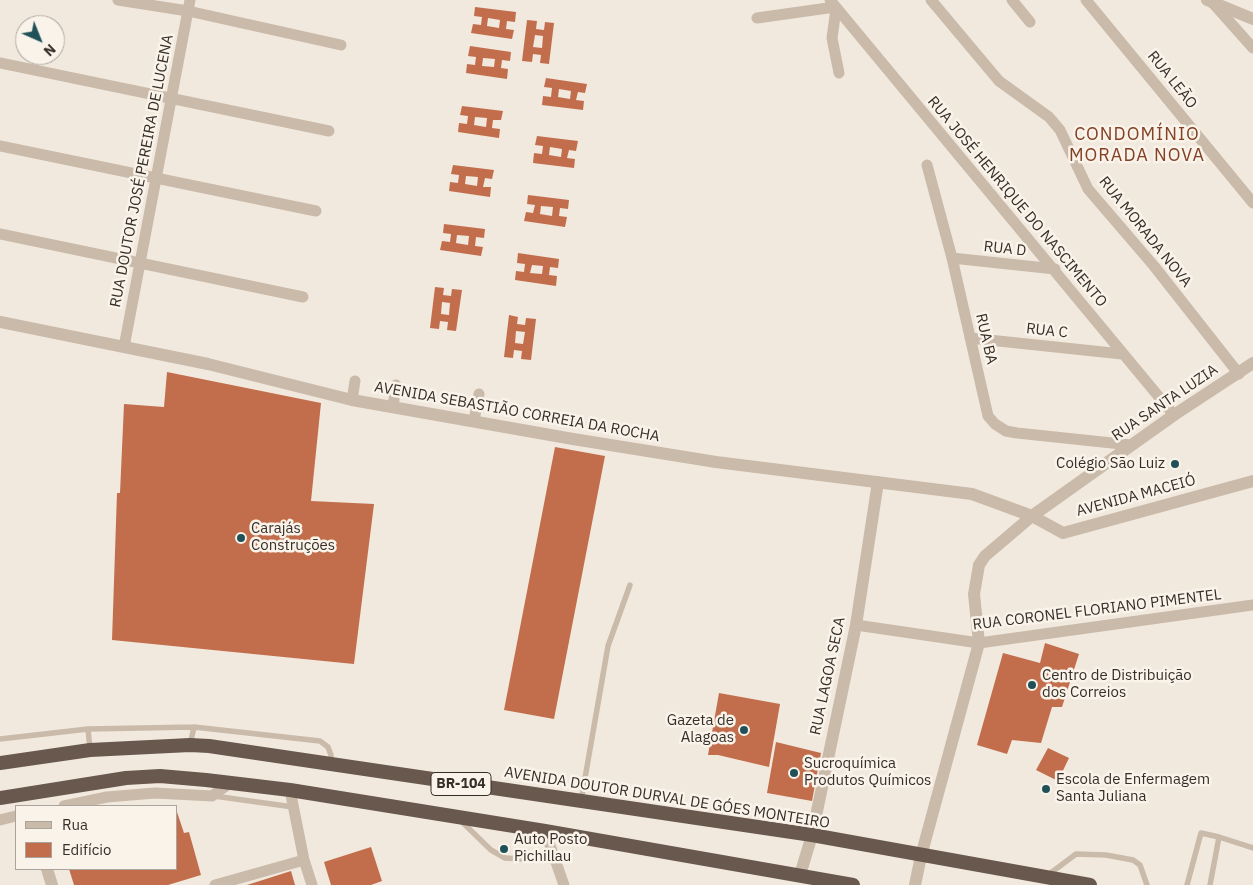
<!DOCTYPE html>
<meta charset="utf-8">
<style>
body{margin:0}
#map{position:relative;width:1253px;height:885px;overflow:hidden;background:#f2e9de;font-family:"IBM Plex Sans",sans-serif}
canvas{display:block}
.legend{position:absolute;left:15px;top:805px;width:162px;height:65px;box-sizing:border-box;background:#f9f3ea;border:1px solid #aba49d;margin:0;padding:6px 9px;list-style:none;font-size:15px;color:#372e29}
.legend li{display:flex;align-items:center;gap:10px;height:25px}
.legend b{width:25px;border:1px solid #aba49d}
.north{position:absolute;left:15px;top:15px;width:50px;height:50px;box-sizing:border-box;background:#f9f3ea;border:1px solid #aba49d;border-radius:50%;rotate:136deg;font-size:14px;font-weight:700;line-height:20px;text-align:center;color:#372e29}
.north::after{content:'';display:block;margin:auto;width:18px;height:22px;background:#205158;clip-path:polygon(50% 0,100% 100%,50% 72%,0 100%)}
</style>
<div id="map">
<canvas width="1253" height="885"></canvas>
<ul class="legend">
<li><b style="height:6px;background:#cabaaa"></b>Rua</li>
<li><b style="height:14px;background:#c26e4c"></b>Edifício</li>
</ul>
<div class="north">N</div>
</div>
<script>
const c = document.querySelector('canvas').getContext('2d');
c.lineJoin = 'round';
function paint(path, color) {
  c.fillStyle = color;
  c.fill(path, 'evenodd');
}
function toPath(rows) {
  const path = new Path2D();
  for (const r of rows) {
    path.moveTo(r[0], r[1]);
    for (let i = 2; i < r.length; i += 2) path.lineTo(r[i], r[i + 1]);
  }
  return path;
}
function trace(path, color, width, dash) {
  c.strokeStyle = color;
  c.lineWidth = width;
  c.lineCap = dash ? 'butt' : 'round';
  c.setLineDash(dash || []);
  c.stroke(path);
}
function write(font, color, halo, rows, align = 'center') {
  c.font = font + ' "IBM Plex Sans",sans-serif';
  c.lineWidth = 5;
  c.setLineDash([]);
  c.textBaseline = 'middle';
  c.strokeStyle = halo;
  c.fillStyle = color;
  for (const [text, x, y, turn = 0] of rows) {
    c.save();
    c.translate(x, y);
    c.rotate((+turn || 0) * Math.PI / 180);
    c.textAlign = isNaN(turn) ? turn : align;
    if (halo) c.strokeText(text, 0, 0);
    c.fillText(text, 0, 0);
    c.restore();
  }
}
paint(toPath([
 [475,7,516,12,515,22,507,21,506,29,514,30,512,39,471,33,473,24,481,25,482,17,474,16],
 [488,18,500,20,499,28,487,26],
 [527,20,537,21,536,29,544,30,545,22,554,23,549,64,540,63,541,55,533,54,532,62,522,61],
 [535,35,543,36,542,48,533,47],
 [470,46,511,52,510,61,502,60,501,68,508,69,507,79,466,73,467,64,475,65,476,57,468,56],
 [483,58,495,59,494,67,482,66],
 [546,78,587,84,585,93,578,92,576,100,584,101,583,110,542,105,543,96,551,97,552,88,544,87],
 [559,89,571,91,570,99,558,97],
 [462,106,503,111,501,120,493,120,492,128,500,129,499,138,458,132,459,123,467,124,468,116,460,115],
 [475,117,487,118,486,127,474,125],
 [537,136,578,141,576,151,569,150,567,158,575,159,574,168,533,163,534,153,542,154,543,146,535,145],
 [550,147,562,149,561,157,549,155],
 [453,165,494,170,492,179,485,178,483,187,491,187,490,197,449,191,450,182,458,183,459,175,451,174],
 [466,176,478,177,477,186,465,184],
 [528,195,569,200,568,209,560,208,559,216,567,217,565,227,524,221,526,212,533,213,535,205,527,204],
 [541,206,553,207,552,216,540,214],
 [444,224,485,229,484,238,476,237,475,246,483,247,481,256,440,250,442,241,450,242,451,234,443,233],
 [457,235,469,236,468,245,456,243],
 [518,253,559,259,558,268,550,267,549,275,557,276,556,286,515,280,516,271,524,272,525,264,517,263],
 [532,265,543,266,542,274,530,273],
 [435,287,444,288,443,295,451,296,452,289,462,290,456,331,447,330,448,322,440,321,439,329,430,328],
 [442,302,450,303,449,315,441,314],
 [509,315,518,317,517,324,525,325,526,318,536,319,531,360,521,359,522,351,514,350,513,358,504,357],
 [516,331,525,332,523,344,515,343],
 [167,372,321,403,311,501,374,504,354,664,112,640,117,493,120,493,124,404,164,407],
 [555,447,605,456,554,719,504,710],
 [1045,643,1079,654,1062,707,1052,707,1041,743,1012,740,1007,754,977,745,1003,653,1040,663],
 [719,693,780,704,769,767,718,755,708,755],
 [776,742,821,753,812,801,767,793],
 [1048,748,1069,758,1058,781,1036,770],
 [176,809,184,833,189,832,201,875,168,885,74,885,69,869,176,869],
 [371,847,382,881,371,885,331,885,324,862],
 [291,871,295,885,247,885]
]), '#c26e4c');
trace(toPath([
 [0,739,88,729],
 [190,745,194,727,320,741,328,747,331,755,331,764],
 [90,749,88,729,194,727],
 [214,796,293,807],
 [581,801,608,646,630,585],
 [460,820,491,850,505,858,556,861],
 [1048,875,1076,854,1106,855,1133,860,1140,865,1147,885],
 [1187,885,1201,833,1219,837],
 [1210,885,1219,837,1253,848]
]), '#cabaaa', 5.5);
trace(toPath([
 [118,0,188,11,341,45],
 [830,0,1174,415],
 [931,0,999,81,1049,117,1060,130,1088,189,1154,266,1239,374],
 [1012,0,1030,22],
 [1086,0,1253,203],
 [1212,2,1253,48],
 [836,9,832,38,839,73],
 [757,18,835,7],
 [0,63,329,131],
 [0,146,316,211],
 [927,165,952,258,988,416,995,424,1006,431,1017,433,1131,445],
 [0,234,303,297],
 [952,258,1055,269],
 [970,338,1122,354],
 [124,347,190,0],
 [352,400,355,381],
 [393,407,396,385],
 [474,421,479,394],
 [856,625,979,643,1253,605],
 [290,790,304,860,312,885],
 [64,806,107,797,155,793,212,796,230,783],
 [0,820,16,816],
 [545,831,564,885],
 [215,885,304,860]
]), '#cabaaa', 11);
trace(toPath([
 [1207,0,1253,19],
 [0,322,208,364,352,400,573,439,716,462,972,494,1032,516,1063,533,1253,481],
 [47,869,52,885],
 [800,875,812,835,856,625,878,482],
 [915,885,921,856,979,643,974,594,979,565,985,556,1032,516,1174,415,1253,363]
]), '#cabaaa', 12);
trace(toPath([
 [0,763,90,750,190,745,209,746,812,835,1090,885],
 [0,798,126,778,160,776,206,780,290,790,545,831,853,885]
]), '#68584e', 14);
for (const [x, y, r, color] of [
 [1175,464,5,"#205158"],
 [241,538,5,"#205158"],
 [1032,685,5,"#205158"],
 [744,730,5,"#205158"],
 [794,773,5,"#205158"],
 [1046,789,5,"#205158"],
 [504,849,5,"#205158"]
]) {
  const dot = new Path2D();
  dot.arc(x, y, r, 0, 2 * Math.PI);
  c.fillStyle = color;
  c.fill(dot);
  trace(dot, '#f9f3ea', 2);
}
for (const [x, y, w] of [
 [461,784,60]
]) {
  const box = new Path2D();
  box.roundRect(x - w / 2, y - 11.5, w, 23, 4);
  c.fillStyle = '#f9f3ea';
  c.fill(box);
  trace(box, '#372e29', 1);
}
write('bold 14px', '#372e29', null, [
 ["BR-104",461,784]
]);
write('15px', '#372e29', '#f9f3ea', [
 ["RUA LEÃO",1172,80,51],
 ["RUA DOUTOR JOSÉ PEREIRA DE LUCENA",142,171,-79],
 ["RUA JOSÉ HENRIQUE DO NASCIMENTO",1017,202,50],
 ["RUA MORADA NOVA",1145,232,51],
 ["RUA D",1005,249,6],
 ["RUA C",1047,331,6],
 ["RUA BA",986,339,77],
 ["RUA SANTA LUZIA",1165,403,-34],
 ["AVENIDA SEBASTIÃO CORREIA DA ROCHA",517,412,10],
 ["AVENIDA MACEIÓ",1136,496,-15],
 ["RUA CORONEL FLORIANO PIMENTEL",1097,610,-7],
 ["RUA LAGOA SECA",828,676,-78],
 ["AVENIDA DOUTOR DURVAL DE GÓES MONTEIRO",667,798,9]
]);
write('15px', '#372e29', '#f9f3ea', [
 ["Colégio São Luiz",1165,464,"right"],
 ["Carajás",251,529],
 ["Construções",251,546],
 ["Centro de Distribuição",1042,676],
 ["dos Correios",1042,693],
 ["Gazeta de",734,721,"right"],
 ["Alagoas",734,738,"right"],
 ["Sucroquímica",804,764],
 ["Produtos Químicos",804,781],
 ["Escola de Enfermagem",1056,780],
 ["Santa Juliana",1056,797],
 ["Auto Posto",514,840],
 ["Pichillau",514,857]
], 'left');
c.letterSpacing = '1px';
write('18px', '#844025', '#f9f3ea', [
 ["CONDOMÍNIO",1137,135],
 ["MORADA NOVA",1137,156]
]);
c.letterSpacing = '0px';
</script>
